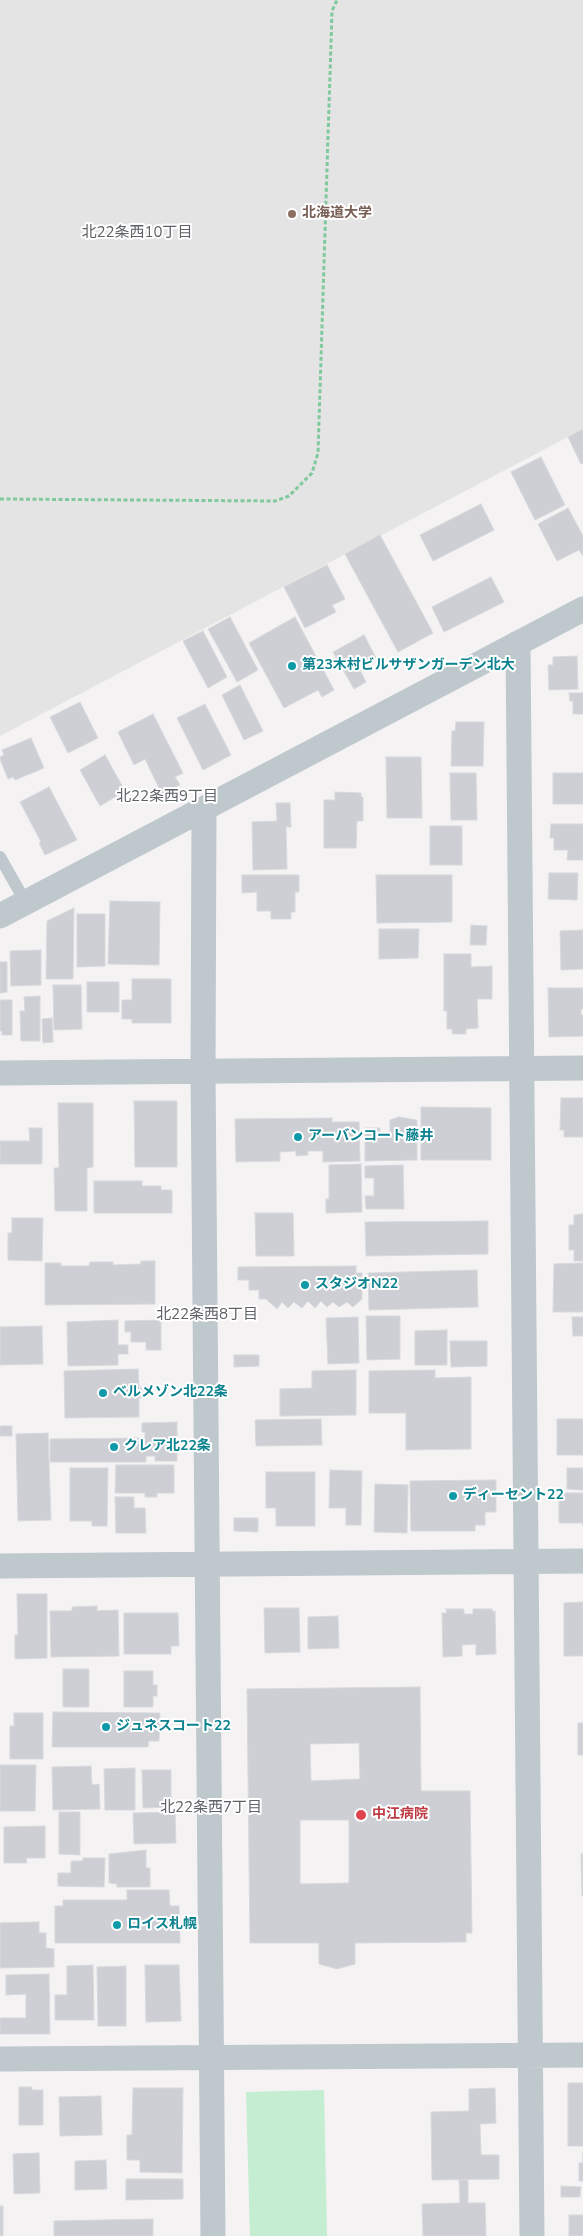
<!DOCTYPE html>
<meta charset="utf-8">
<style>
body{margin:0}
canvas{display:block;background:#f4f2f3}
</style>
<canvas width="583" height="2236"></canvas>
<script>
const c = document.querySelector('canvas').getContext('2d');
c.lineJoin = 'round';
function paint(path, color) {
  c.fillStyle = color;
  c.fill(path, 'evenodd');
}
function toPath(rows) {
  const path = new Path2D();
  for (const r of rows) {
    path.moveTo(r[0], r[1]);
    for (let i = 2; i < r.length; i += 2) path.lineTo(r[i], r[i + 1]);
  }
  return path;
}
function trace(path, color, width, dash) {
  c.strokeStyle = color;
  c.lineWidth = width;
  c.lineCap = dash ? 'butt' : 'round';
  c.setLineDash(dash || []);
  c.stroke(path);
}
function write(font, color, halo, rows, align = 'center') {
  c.font = font + ' "Nunito Sans","Noto Sans JP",sans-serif';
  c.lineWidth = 4;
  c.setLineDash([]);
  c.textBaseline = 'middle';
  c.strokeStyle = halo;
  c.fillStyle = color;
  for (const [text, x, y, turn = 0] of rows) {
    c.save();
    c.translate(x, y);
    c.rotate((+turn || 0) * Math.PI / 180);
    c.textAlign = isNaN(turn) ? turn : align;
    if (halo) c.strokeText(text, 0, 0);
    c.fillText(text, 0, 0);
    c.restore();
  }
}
paint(toPath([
 [0,0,583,0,583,429,0,736]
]), '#e5e4e4');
paint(toPath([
 [324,2090,327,2236,250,2236,246,2092]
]), '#c5edd1');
const building = toPath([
 [583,429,583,463,581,464,568,437,583,429],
 [541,457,565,505,535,520,511,472,541,457],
 [481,504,494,530,433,561,420,535,481,504],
 [568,508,583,536,583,556,579,550,557,561,538,524,568,508],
 [380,535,433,633,398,652,345,554,380,535],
 [327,565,345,599,332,605,336,612,305,628,284,587,327,565],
 [491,577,504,602,444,632,432,607,491,577],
 [230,617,258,670,237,682,208,629,230,617],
 [295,617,334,690,322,697,318,690,284,708,249,643,295,617],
 [203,631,227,677,208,688,183,641,203,631],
 [364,635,376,658,359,668,366,682,354,689,333,652,364,635],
 [577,656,578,689,549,690,548,665,553,665,553,657,577,656],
 [240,685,263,731,244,740,222,695,240,685],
 [569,693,583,693,583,714,573,714,573,701,570,701,569,693],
 [80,702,98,738,68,753,50,717,80,702],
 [205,704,231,755,203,770,177,718,205,704],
 [153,714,183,773,175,777,180,785,162,794,145,759,134,765,118,732,153,714],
 [456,722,484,722,483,766,451,766,452,731,455,731,456,722],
 [31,738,44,768,15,780,13,777,8,779,0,759,0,757,4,755,2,750,31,738],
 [105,755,125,791,100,806,80,770,105,755],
 [386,757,421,757,422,818,387,818,386,757],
 [450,773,476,773,477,820,451,820,450,773],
 [553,773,583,773,583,804,553,804,553,773],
 [49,787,77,840,45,855,39,843,41,842,20,802,49,787],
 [335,792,361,793,361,797,363,797,363,821,357,821,356,848,324,848,324,800,335,800,335,792],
 [276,803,290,803,291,827,286,827,287,869,253,870,252,822,277,821,276,803],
 [551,824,583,824,583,860,567,860,568,850,554,850,554,838,550,838,551,824],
 [430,826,462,826,462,865,430,865,430,826],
 [549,873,578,873,577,900,548,899,549,873],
 [242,875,299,875,299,892,295,892,295,912,291,912,291,919,271,919,271,911,257,911,257,892,242,893,242,875],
 [376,875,452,875,452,922,377,923,376,875],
 [110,901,160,902,159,965,108,964,110,901],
 [74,908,73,979,46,979,47,921,74,908],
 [77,914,105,914,105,966,77,967,77,914],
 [471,925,487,926,486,945,470,945,471,925],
 [379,929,419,929,418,958,379,959,379,929],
 [583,930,583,969,561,970,560,931,583,930],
 [41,950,41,985,11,986,10,951,41,950],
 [444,954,471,954,471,967,492,966,492,999,477,999,478,1028,466,1029,466,1034,452,1034,452,1029,447,1029,447,1011,444,1011,444,954],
 [0,962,7,962,7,992,0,993,0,962],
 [132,979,171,979,171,1023,132,1023,132,1019,122,1019,122,1000,132,1000,132,979],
 [87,982,119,982,119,1012,87,1012,87,982],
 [53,985,81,985,82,1029,54,1030,53,985],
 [548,988,583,988,583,1009,581,1009,581,1015,583,1015,583,1036,549,1037,548,988],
 [40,996,40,1041,21,1041,20,1011,25,1011,24,997,40,996],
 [0,1000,12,1000,12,1035,2,1035,2,1031,0,1031,0,1000],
 [52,1018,53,1042,43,1043,42,1019,52,1018],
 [561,1098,583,1098,583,1137,564,1137,564,1130,560,1130,561,1098],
 [134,1101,177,1101,177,1167,135,1167,134,1101],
 [58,1103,93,1103,93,1167,87,1168,87,1211,55,1211,54,1168,59,1168,58,1103],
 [421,1107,491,1108,491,1160,421,1160,421,1107],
 [399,1117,417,1120,417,1160,365,1161,365,1128,380,1128,380,1134,390,1134,390,1120,399,1117],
 [332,1118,332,1122,359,1122,360,1161,323,1162,323,1151,308,1151,308,1155,296,1156,296,1151,280,1152,280,1161,236,1162,235,1119,332,1118],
 [29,1128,42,1128,42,1164,0,1164,0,1141,30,1141,29,1128],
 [361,1164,362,1212,326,1213,326,1199,329,1199,329,1165,361,1164],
 [403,1165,404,1209,366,1209,365,1196,374,1196,374,1178,365,1178,365,1166,403,1165],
 [94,1181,142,1181,142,1186,161,1186,161,1190,172,1190,172,1213,94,1213,94,1181],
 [255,1213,293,1213,294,1256,256,1256,255,1213],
 [583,1214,583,1261,574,1261,574,1250,569,1250,569,1225,574,1225,574,1215,583,1214],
 [12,1218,43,1218,42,1261,8,1260,8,1233,12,1233,12,1218],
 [488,1221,488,1254,366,1256,365,1222,488,1221],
 [141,1261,155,1261,155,1304,45,1305,45,1263,61,1263,61,1266,89,1266,90,1262,113,1262,113,1265,141,1264,141,1261],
 [583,1263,583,1312,553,1312,554,1264,583,1263],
 [356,1266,356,1273,362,1273,362,1299,353,1307,347,1302,339,1307,333,1302,327,1307,321,1301,315,1308,308,1301,302,1308,294,1302,288,1308,282,1302,277,1309,266,1299,259,1299,259,1290,249,1290,249,1280,238,1280,238,1267,356,1266],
 [477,1270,478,1307,369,1310,368,1273,477,1270],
 [366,1316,400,1316,400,1359,367,1360,366,1316],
 [358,1317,359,1363,328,1364,326,1318,358,1317],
 [572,1317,583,1317,583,1336,573,1336,572,1317],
 [118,1320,118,1345,128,1345,128,1354,118,1354,118,1365,68,1366,67,1322,118,1320],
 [161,1320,161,1350,146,1350,146,1342,131,1342,131,1332,125,1332,125,1321,161,1320],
 [42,1326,43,1364,0,1365,0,1327,42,1326],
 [447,1330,447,1365,415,1365,415,1331,447,1330],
 [450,1341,487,1341,487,1366,451,1367,450,1341],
 [234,1355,259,1355,259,1366,234,1367,234,1355],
 [138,1369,139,1388,142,1388,142,1398,139,1398,139,1417,65,1418,64,1371,138,1369],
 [356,1370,356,1415,280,1416,280,1389,312,1388,312,1371,356,1370],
 [435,1370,435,1378,471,1377,471,1449,406,1450,406,1413,369,1413,369,1371,435,1370],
 [321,1419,322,1445,256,1446,255,1420,321,1419],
 [557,1419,583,1419,583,1455,557,1455,557,1419],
 [177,1422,177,1461,155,1461,155,1456,146,1456,146,1462,50,1462,50,1439,145,1438,145,1432,142,1432,142,1423,177,1422],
 [0,1426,12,1426,12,1436,0,1436,0,1426],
 [48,1433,51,1520,18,1521,16,1434,48,1433],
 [116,1465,174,1465,174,1493,157,1493,157,1497,145,1497,145,1493,115,1493,116,1465],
 [70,1468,108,1468,107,1526,92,1526,92,1521,70,1521,70,1468],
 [567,1468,583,1468,583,1490,567,1489,567,1468],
 [330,1470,362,1471,361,1525,346,1525,346,1508,329,1508,330,1470],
 [266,1472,315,1472,315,1526,276,1526,276,1508,266,1508,266,1472],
 [496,1480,496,1512,485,1512,485,1525,475,1525,475,1531,411,1531,410,1481,496,1480],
 [375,1484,408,1485,407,1533,374,1532,375,1484],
 [559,1493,583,1493,583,1526,582,1523,559,1523,559,1493],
 [115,1497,134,1497,134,1508,145,1508,146,1533,116,1533,115,1497],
 [234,1518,258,1518,258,1532,234,1531,234,1518],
 [17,1594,47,1594,47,1658,15,1659,15,1635,18,1635,17,1594],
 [583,1602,583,1656,564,1656,564,1603,583,1602],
 [97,1606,97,1611,118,1610,119,1656,51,1657,50,1611,72,1611,72,1607,97,1606],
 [264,1608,299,1608,300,1652,265,1653,264,1608],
 [446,1609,464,1609,464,1614,473,1614,473,1609,492,1609,493,1612,495,1611,496,1654,476,1655,476,1644,462,1645,462,1656,443,1657,442,1613,447,1613,446,1609],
 [124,1613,178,1613,179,1646,171,1646,171,1654,124,1654,124,1613],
 [338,1616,339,1648,308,1649,308,1617,338,1616],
 [63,1669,89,1669,89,1707,63,1707,63,1669],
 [124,1671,153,1671,153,1685,157,1685,157,1696,153,1696,153,1707,124,1707,124,1671],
 [420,1687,421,1791,470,1791,472,1933,466,1933,466,1942,355,1943,355,1964,337,1969,319,1964,319,1943,250,1943,247,1689,420,1687],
 [359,1743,360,1779,311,1781,310,1744,359,1743],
 [300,1820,349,1820,349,1883,300,1884,300,1820],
 [53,1712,160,1713,159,1741,149,1741,148,1747,52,1747,53,1712],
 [14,1713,43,1713,43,1759,10,1759,10,1726,14,1726,14,1713],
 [578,1723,583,1723,583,1755,578,1755,578,1723],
 [0,1765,36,1765,35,1811,0,1811,0,1765],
 [91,1766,92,1785,99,1784,100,1809,53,1810,52,1767,91,1766],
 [135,1768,135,1810,105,1810,104,1769,135,1768],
 [142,1770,171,1770,171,1807,143,1808,142,1770],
 [59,1812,80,1812,80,1855,59,1854,59,1812],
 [175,1812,176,1843,134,1844,133,1813,175,1812],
 [45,1826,45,1858,26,1858,27,1863,4,1863,4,1827,45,1826],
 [146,1850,146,1868,150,1868,150,1887,117,1887,117,1884,109,1883,109,1854,146,1850],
 [581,1854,583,1854,583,1896,582,1896,581,1854],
 [83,1858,105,1858,104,1887,58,1886,58,1873,71,1873,71,1861,83,1861,83,1858],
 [127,1890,169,1890,170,1906,179,1906,180,1943,55,1943,55,1906,63,1906,63,1900,127,1900,127,1890],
 [39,1922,39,1933,46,1933,46,1948,54,1949,54,1967,0,1968,0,1923,39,1922],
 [93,1965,94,2020,55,2020,55,1995,67,1995,67,1966,93,1965],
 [145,1965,179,1965,181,2021,146,2022,145,1965],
 [126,1966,126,2026,98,2026,97,1967,126,1966],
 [49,1974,50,2034,0,2034,0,2018,26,2018,26,1994,6,1995,6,1975,49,1974],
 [568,2083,583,2083,583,2146,568,2146,568,2083],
 [19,2087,32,2087,32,2090,43,2090,43,2125,19,2125,19,2087],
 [133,2088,183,2088,182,2173,140,2172,140,2160,127,2160,127,2135,132,2135,133,2088],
 [495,2088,496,2123,480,2124,481,2155,499,2155,499,2179,432,2180,431,2112,469,2111,469,2089,495,2088],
 [101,2096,102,2135,60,2136,59,2097,101,2096],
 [583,2152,583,2181,579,2181,579,2163,583,2163,583,2152],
 [39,2153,40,2193,14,2194,13,2154,39,2153],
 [106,2160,107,2189,75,2190,75,2161,106,2160],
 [126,2179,183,2179,183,2199,126,2200,126,2179],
 [459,2180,468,2180,468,2203,485,2203,486,2236,423,2236,422,2204,460,2203,459,2180],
 [561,2186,581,2187,580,2197,561,2197,561,2186],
 [0,2206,3,2206,3,2236,0,2236,0,2206],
 [569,2215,583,2215,583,2236,569,2236,569,2215],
 [153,2219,153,2236,54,2236,54,2221,153,2219]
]);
paint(building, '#cdcfd4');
trace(building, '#d7d9dd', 1);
trace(toPath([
 [0,499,275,501,289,496,312,473,318,453,332,11,337,0]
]), '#7fc99d', 3, [4, 2.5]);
trace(toPath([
 [0,857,26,903]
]), '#bfc8cd', 12);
trace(toPath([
 [518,643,532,2236],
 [204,810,203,1071,213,2236],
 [0,916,583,609],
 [0,1073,583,1068],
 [0,1566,583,1561],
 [0,2059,583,2055]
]), '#bfc8cd', 25);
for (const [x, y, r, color] of [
 [292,214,5,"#8d6e63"],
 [292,666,5,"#0f9aa8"],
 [298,1137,5,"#0f9aa8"],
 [305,1285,5,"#0f9aa8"],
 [103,1393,5,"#0f9aa8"],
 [114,1447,5,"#0f9aa8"],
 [453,1496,5,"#0f9aa8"],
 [106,1727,5,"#0f9aa8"],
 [361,1815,6,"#e0444e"],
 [117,1925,5,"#0f9aa8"]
]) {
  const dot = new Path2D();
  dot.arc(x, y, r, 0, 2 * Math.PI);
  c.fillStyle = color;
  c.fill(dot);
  trace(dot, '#fff', 2);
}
write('bold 14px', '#785e54', '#fff', [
 ["北海道大学",302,214]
], 'left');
write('bold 14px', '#0d838f', '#fff', [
 ["第23木村ビルサザンガーデン北大",302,666],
 ["アーバンコート藤井",308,1137],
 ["スタジオN22",315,1285],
 ["ベルメゾン北22条",113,1393],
 ["クレア北22条",124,1447],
 ["ディーセント22",463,1496],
 ["ジュネスコート22",116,1727],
 ["ロイス札幌",127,1925]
], 'left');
write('bold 14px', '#be3a42', '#fff', [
 ["中江病院",372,1815]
], 'left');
write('15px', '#5f6367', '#fff', [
 ["北22条西10丁目",137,233],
 ["北22条西9丁目",167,797],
 ["北22条西8丁目",207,1315],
 ["北22条西7丁目",211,1808]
]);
</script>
